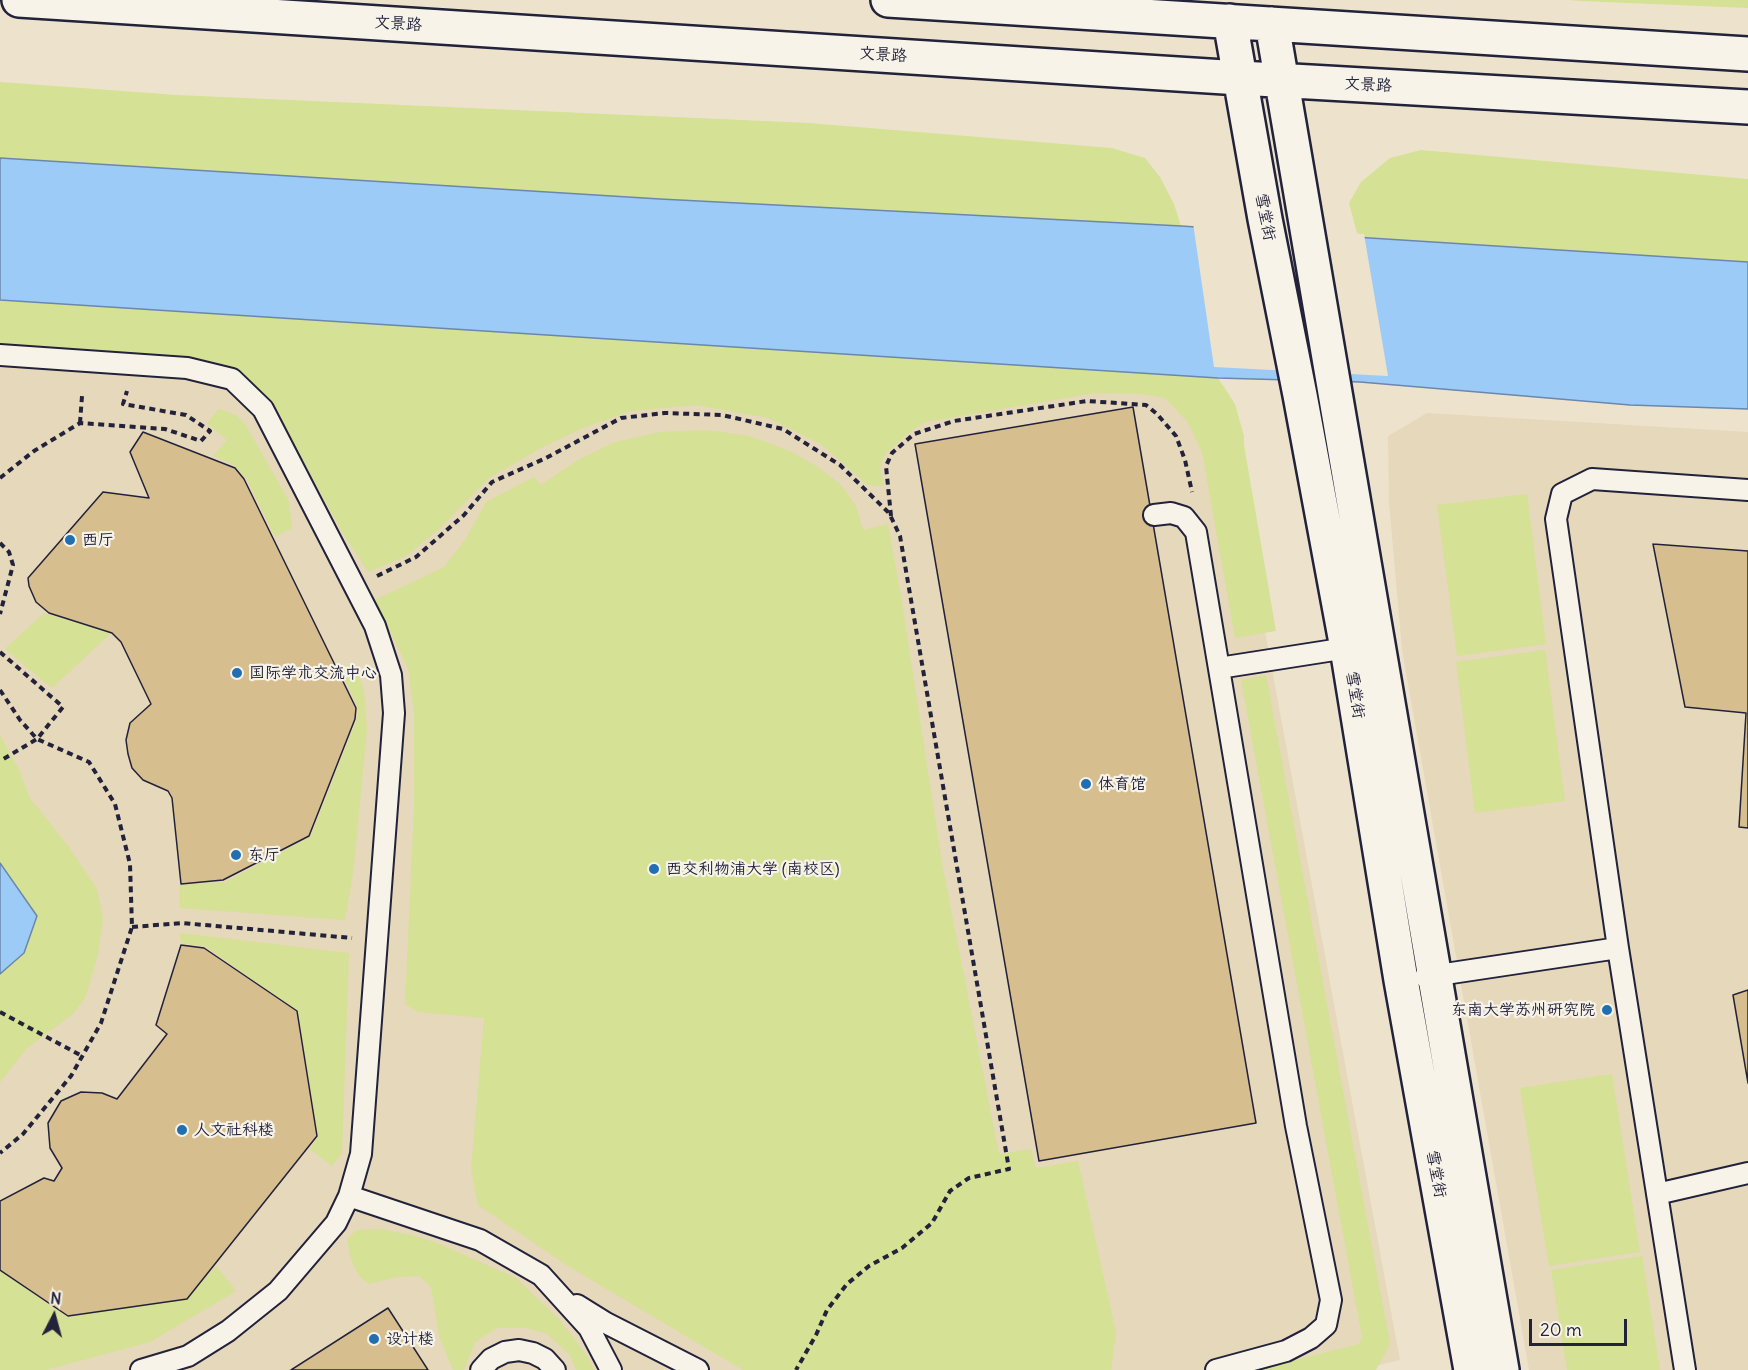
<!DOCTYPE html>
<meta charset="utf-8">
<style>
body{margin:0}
#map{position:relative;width:1748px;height:1370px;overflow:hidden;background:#ede3cd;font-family:Delius,sans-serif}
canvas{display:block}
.north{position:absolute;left:24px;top:1286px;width:60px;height:60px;-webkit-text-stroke:4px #f7f3e8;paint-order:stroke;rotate:6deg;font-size:16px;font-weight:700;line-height:24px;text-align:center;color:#22223b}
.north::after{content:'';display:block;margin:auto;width:21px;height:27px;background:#22223b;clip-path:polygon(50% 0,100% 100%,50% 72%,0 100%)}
.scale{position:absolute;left:1529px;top:1319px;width:98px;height:27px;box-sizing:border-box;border:3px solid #22223b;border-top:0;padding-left:8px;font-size:18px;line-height:21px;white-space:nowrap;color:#22223b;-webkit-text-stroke:4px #f7f3e8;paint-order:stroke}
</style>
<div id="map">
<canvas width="1748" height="1370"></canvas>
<div class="north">N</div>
<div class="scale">20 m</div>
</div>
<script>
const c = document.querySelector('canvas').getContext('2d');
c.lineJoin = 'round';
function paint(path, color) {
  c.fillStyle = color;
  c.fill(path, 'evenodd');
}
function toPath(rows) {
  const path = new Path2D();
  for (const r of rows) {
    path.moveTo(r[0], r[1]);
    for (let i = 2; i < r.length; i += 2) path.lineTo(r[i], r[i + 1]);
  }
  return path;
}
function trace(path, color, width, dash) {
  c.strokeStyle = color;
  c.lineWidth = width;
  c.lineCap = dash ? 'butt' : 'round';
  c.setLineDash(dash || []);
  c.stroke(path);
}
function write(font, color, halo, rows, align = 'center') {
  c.font = font + ' Delius,"LXGW WenKai TC",sans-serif';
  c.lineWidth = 4.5;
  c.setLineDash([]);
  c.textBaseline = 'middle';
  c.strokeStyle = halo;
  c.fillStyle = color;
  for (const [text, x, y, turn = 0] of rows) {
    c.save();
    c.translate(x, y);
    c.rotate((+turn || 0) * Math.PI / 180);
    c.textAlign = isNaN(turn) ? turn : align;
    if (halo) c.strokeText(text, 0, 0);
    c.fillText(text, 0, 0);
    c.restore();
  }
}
paint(toPath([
 [0,300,1218,378,1400,1360,1358,1370,0,1370],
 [1427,413,1748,432,1748,1370,1529,1370,1402,650,1389,502,1388,436]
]), '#e6d8ba');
paint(toPath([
 [1568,0,1748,0,1748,8,1581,1],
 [0,82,177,95,809,123,1112,148,1145,158,1160,177,1174,204,1181,226,660,199,0,158],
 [1421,150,1748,179,1748,262,1358,237,1349,203,1361,182,1390,158],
 [0,300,1218,378,1235,404,1244,436,1244,445,1276,631,1235,638,1202,452,1187,421,1165,398,1141,394,1095,393,926,422,912,430,885,454,880,467,884,486,868,485,821,444,768,418,695,405,631,411,583,428,543,447,489,478,439,529,406,556,368,572,342,532,270,399,239,373,217,362,0,343],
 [219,409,236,415,245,424,289,501,292,528,275,537,247,480,234,465,213,456,227,440,207,423],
 [707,430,750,436,790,451,818,467,841,485,856,506,863,530,888,524,902,602,942,863,999,1154,1031,1149,1036,1168,1078,1161,1116,1333,1111,1370,743,1370,568,1266,478,1205,471,1170,484,1018,418,1012,405,1004,414,809,414,712,408,668,375,600,444,567,465,540,486,502,534,477,541,485,576,461,615,442,661,432],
 [1527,494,1546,644,1457,656,1437,505],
 [44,613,111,633,52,688,5,649],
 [1545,650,1565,801,1475,813,1456,662],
 [354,662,364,690,367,730,353,874,345,920,180,908,179,885,225,882,310,837,357,719,358,708,340,669],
 [1266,675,1390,1344,1376,1370,1256,1370,1359,1344,1362,1337,1241,680],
 [0,735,19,770,29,797,69,847,97,889,103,919,98,955,85,998,73,1014,27,1048,0,1082],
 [180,933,349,953,342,1153,332,1166,310,1149,318,1137,298,1011,206,947,181,943],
 [1612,1074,1640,1252,1549,1266,1520,1088],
 [380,1229,416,1236,437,1243,516,1278,560,1320,589,1359,594,1370,576,1370,570,1355,546,1333,525,1328,497,1328,475,1342,464,1370,453,1370,439,1336,431,1287,419,1276,398,1277,369,1284,359,1276,351,1259,347,1239,357,1230],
 [1642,1256,1660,1370,1567,1370,1551,1270],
 [216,1266,236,1291,150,1342,46,1370,0,1370,0,1271,67,1317,187,1299]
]), '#d5e194');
const water = toPath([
 [0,158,660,199,1181,226,1748,262,1748,409,1630,405,1360,382,1218,378,0,300,0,158],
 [0,863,37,916,24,953,0,974,0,863]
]);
paint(water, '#9ccbf7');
trace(water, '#6b87ac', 1.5);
paint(toPath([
 [1193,223,1364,234,1388,376,1214,367]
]), '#ede3cd');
const building = toPath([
 [1133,407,1256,1123,1039,1161,915,444,1133,407],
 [143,432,235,468,244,479,356,708,355,719,309,836,223,880,181,884,172,798,168,791,143,780,132,768,128,754,126,740,130,723,151,704,121,642,112,633,49,613,36,602,29,586,28,578,103,492,149,498,130,452,143,432],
 [1653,544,1748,551,1748,828,1739,827,1746,713,1685,707,1653,544],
 [181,945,204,948,297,1011,317,1136,187,1299,68,1316,0,1270,0,1201,44,1178,54,1181,62,1168,50,1148,48,1123,61,1101,81,1092,102,1093,117,1099,167,1034,156,1025,181,945],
 [1748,990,1748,1083,1733,995,1748,990],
 [388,1308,428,1370,291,1370,388,1308]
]);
paint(building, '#d7be8e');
trace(building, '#22223b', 1.5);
const lane = toPath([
 [0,355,187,368,232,379,263,409,375,626,391,675,394,713,361,1154,349,1196,336,1223,278,1291,228,1331,188,1356,141,1370],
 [1154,515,1171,513,1184,517,1196,532,1296,1126,1331,1300,1326,1325,1311,1338,1286,1351,1216,1370],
 [1219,668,1347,648],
 [1425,977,1618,948],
 [1657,1194,1748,1173],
 [349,1196,480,1240,541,1275,589,1328,611,1370],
 [577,1305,606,1323,698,1370],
 [481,1370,491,1359,505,1352,519,1350,533,1353,545,1359,555,1370],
 [1685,1370,1618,948,1556,519,1562,494,1592,479,1748,490]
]);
const secondary = toPath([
 [19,0,1240,78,1748,107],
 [888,0,1748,54],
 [1230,21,1265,219,1300,395,1347,648,1401,980,1471,1370],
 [1272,24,1502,1370]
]);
trace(lane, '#22223b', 24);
trace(secondary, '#22223b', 38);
trace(toPath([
 [80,423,82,396],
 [0,478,34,451,80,423,165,429,201,441,210,431,186,415,123,404,127,391],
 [891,516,886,466,892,453,914,434,954,421,1087,401,1146,405,1157,414,1176,436,1185,460,1192,492],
 [0,543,9,552,13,565,0,614],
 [377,576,416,557,464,515,492,482,546,458,621,418,665,413,722,415,783,429,840,465,888,512,892,519,900,536,1009,1169,969,1178,950,1191,932,1223,902,1248,869,1266,847,1284,827,1310,816,1335,796,1370],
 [0,652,63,707,37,739,0,761],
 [0,690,20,720,37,739,89,762,115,804,130,864,132,927,101,1023,71,1076,23,1134,0,1153],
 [132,927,182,923,352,938],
 [0,1012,82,1056]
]), '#22223b', 4, [6, 4.5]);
trace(lane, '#f7f3e8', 20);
trace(secondary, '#f7f3e8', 33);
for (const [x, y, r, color] of [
 [70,540,6,"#1f6fb2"],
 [237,673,6,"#1f6fb2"],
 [1086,784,6,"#1f6fb2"],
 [236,855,6,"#1f6fb2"],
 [654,869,6,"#1f6fb2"],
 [1607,1010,6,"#1f6fb2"],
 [182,1130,6,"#1f6fb2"],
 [374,1339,6,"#1f6fb2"]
]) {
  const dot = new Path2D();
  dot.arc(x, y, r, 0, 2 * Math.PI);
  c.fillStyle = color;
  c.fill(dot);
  trace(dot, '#f7f3e8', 2);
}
write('16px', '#22223b', '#f7f3e8', [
 ["文景路",398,24,4],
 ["文景路",883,55,4],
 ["文景路",1368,85,3],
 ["雪堂街",1265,217,79],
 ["雪堂街",1355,695,81],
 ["雪堂街",1436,1174,80]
]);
write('16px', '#22223b', '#f7f3e8', [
 ["西厅",82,540],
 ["国际学术交流中心",249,673],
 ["体育馆",1098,784],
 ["东厅",248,855],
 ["西交利物浦大学 (南校区)",666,869],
 ["东南大学苏州研究院",1595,1010,"right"],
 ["人文社科楼",194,1130],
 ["设计楼",386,1339]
], 'left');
</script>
